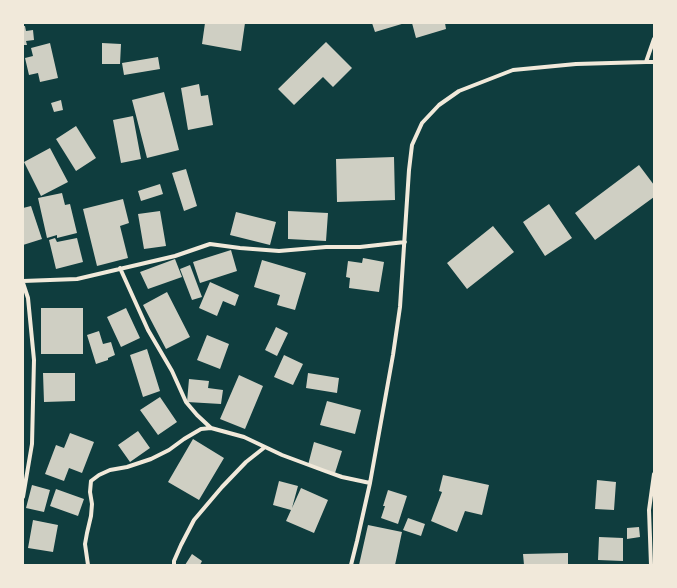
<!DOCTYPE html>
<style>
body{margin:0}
#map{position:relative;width:677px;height:588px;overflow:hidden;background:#0f3d3e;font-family:"Source Serif 4",serif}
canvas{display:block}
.frame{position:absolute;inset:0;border:24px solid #f1e9da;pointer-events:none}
</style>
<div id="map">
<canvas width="677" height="588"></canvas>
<div class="frame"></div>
</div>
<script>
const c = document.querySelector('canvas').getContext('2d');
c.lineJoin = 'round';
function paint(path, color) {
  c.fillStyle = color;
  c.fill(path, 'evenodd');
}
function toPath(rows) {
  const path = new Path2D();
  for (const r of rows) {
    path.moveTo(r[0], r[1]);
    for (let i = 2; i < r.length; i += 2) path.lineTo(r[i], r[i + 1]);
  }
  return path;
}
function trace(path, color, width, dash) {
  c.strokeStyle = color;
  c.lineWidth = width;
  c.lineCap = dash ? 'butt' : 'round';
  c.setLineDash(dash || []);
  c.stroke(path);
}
paint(toPath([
 [205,23,245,23,241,51,202,44],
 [372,23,405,23,375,32],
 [412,23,445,23,446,29,416,38],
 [23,26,25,26,26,31,33,30,34,40,26,41,27,45,23,45],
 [326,42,352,68,333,87,323,77,294,105,278,89],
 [50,43,58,78,40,82,38,73,29,75,25,58,33,56,31,48],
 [102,43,121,44,120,64,102,64],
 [158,57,160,69,124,75,122,63],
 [199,84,201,96,208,95,213,125,188,130,181,88],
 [164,92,179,150,147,158,132,100],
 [61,100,63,110,54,112,51,103],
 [133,116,141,159,121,163,113,120],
 [76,126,96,158,76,171,56,139],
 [50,148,68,182,41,196,24,162],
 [394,157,395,200,337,202,336,159],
 [639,165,654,185,654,197,595,240,575,213],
 [186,169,197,206,184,211,172,173],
 [160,184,163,194,141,201,138,191],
 [62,193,65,205,70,204,77,233,57,238,57,235,47,238,38,198],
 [123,199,129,223,120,226,128,258,97,266,83,209],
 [549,204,572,238,545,256,523,222],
 [31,206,42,239,23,245,23,208],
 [160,211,166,246,144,249,138,214],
 [288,211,328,213,326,241,288,239],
 [236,212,276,222,270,245,230,235],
 [493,226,514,252,467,289,447,263],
 [55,238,57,242,77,238,83,262,56,269,49,240],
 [231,250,237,271,200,283,193,262],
 [363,258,384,262,379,292,349,288,350,278,346,277,348,261,362,263],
 [175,259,182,277,148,289,140,272],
 [262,260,306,273,295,310,277,305,280,295,254,287],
 [190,265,202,297,192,300,180,269],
 [210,282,239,295,235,306,223,301,217,316,199,308],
 [167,292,190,337,166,349,143,305],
 [41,308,83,308,83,354,41,354],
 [126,308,140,338,121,347,107,317],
 [276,327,288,333,277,356,265,350],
 [99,331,103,344,111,342,115,355,108,358,108,360,96,364,87,335],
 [207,335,229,344,220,369,197,360],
 [147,349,160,391,143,397,130,355],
 [284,355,303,364,293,385,274,377],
 [43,373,75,373,75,401,44,402],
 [308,373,339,378,337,393,306,388],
 [239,375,263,386,245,429,220,419],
 [189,379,209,381,208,388,223,390,221,404,187,402],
 [160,397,177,422,158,435,140,410],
 [327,401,361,410,355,434,320,425],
 [138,431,150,448,130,462,118,445],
 [70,433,94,442,82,473,69,468,64,481,45,474,56,445,64,448],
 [193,439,224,458,199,500,168,482],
 [314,442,342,451,335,473,308,465],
 [443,475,489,485,482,515,465,511,457,532,431,521,442,492,439,491],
 [597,480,616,482,614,510,595,509],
 [279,481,298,486,292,508,301,488,328,500,314,533,286,521,291,510,273,505],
 [32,485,50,490,44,512,26,508],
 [56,489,84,499,78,516,50,506],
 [388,490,407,496,398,524,381,518,385,506,383,506],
 [408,518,425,524,421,536,403,530],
 [33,520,58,525,53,552,28,548],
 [368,525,402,532,395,565,359,565],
 [639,527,640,537,627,539,627,528],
 [599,537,623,538,623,561,598,560],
 [568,553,568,565,524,565,523,554],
 [192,554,202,561,200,565,185,565]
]), '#cfcfc3');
trace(toPath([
 [646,62,654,39],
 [120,268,148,330,172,371,186,402,197,415,211,428],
 [23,281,77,279,175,256,210,244,240,248,279,251,326,247,360,247,405,242],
 [23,283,28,298,34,360,32,444,23,497],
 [88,565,85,544,87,533,91,516,92,504,90,492,91,481,99,475,110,470,127,467,151,459,169,450,184,439,201,429,211,428,244,437,282,455,325,471,342,477,370,483],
 [174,565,174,561,181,545,194,520,222,487,246,462,265,447],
 [351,565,357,541,370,483,393,355,400,307,409,170,412,145,422,123,439,105,459,91,513,70,576,64,646,62,654,62],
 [651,565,649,510,654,474]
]), '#f1e9da', 4);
</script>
